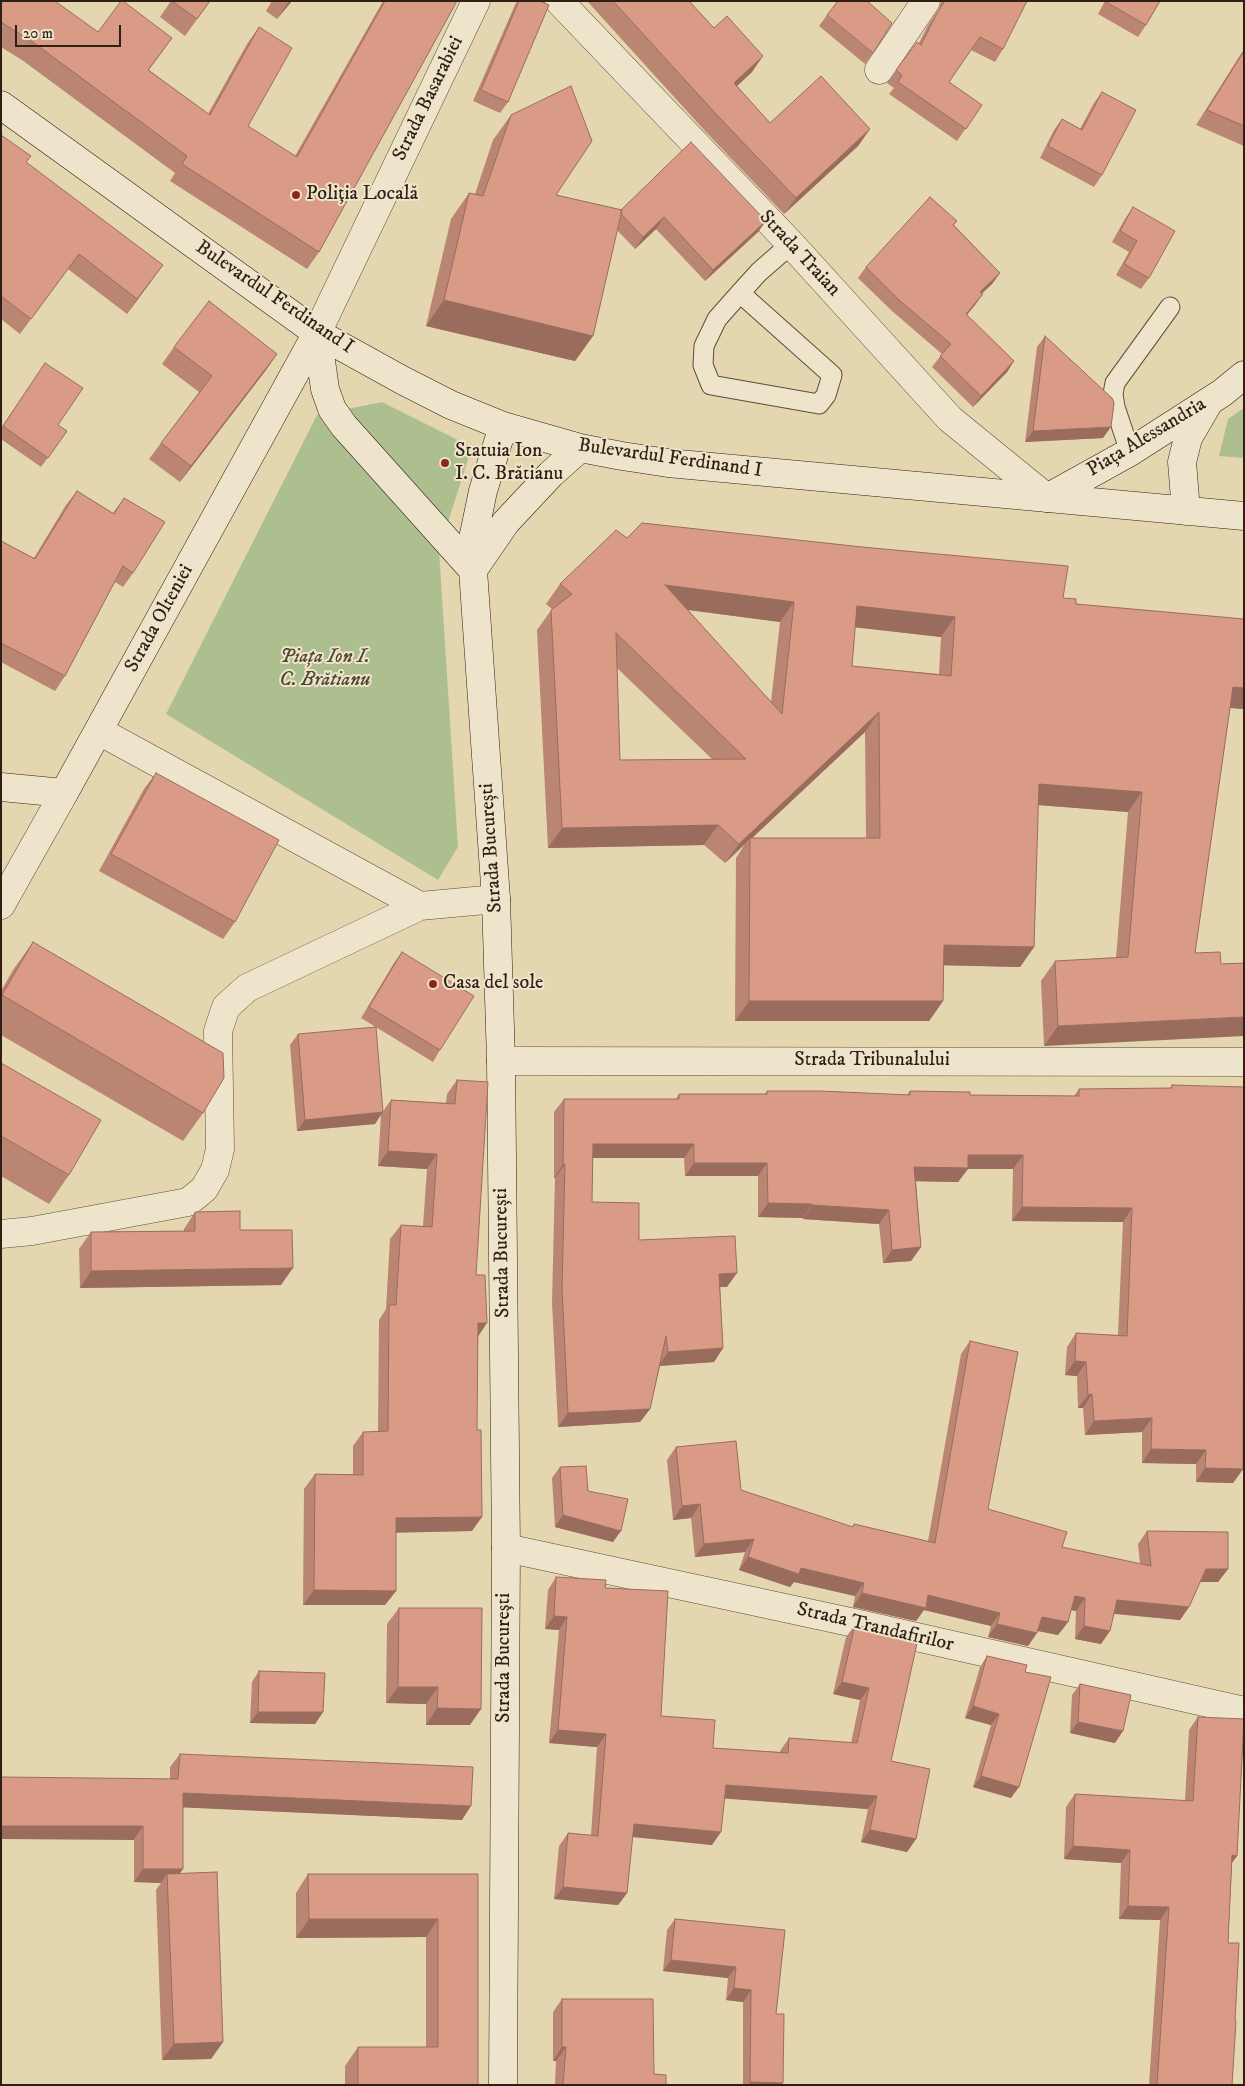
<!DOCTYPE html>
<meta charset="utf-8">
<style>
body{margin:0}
#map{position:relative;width:1245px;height:2086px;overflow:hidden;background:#e4d6af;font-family:"IM FELL DW Pica",serif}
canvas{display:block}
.frame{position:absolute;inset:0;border:2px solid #301f14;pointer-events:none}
.scale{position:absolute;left:15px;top:25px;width:106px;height:22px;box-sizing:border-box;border:2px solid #301f14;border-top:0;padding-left:6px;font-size:15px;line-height:18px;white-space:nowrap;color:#301f14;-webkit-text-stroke:4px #ede4cb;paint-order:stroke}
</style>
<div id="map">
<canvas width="1245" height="2086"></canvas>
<div class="frame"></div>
<div class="scale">20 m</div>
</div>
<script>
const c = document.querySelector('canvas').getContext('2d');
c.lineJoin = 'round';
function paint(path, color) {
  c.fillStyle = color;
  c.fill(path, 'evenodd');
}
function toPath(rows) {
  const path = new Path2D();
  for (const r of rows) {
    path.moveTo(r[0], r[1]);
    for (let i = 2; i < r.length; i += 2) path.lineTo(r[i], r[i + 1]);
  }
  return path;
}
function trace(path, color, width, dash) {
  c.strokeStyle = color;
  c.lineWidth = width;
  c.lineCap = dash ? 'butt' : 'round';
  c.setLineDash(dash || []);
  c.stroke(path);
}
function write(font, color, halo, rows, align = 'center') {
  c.font = font + ' "IM FELL DW Pica",serif';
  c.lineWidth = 4;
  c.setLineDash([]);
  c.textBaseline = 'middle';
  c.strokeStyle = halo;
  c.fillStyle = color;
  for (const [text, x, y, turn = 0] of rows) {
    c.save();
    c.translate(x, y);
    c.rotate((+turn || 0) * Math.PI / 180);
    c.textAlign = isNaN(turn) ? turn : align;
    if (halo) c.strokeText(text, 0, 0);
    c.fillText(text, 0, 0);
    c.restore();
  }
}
paint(toPath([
 [382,402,472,447,439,550,458,847,438,880,166,714,317,415],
 [1244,408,1244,458,1219,456,1228,419]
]), '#aebf8f');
const lane = toPath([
 [740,293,832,375,826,395,819,404,711,385,703,365,704,346,717,319,740,293,759,272,791,244],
 [1130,452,1115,407,1113,394,1115,383,1170,307]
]);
const street = toPath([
 [559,1,791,244,950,419,1047,498],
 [879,70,926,1],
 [317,333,476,1],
 [99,731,420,906,496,899],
 [1,905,64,793],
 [501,1061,1244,1062],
 [1,1234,32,1231,188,1202,204,1189,215,1170,220,1149,218,1031,226,1007,247,988,420,906],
 [506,1548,850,1622,1244,1711]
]);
const secondary = toPath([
 [1,105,317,333,402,380,451,405,503,426,580,448,622,456,668,463,1244,516],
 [317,333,325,389,332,409,344,426,473,570],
 [503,426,483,491,473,539,473,570,496,899,501,1061,506,1548,503,2085],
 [1047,498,1130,452,1222,393,1244,375],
 [1186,511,1182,462,1188,438,1209,402],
 [473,570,506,522,551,474,580,448],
 [1,787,64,793,317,333]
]);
trace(lane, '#5d4d3b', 21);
trace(street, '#5d4d3b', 29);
trace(secondary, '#301f14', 29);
trace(lane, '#ede4cb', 19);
trace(street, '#ede4cb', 28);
trace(secondary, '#ede4cb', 28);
paint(toPath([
 [1,1,98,32,172,38,149,70,208,114,247,44,259,27,248,126,295,156,383,1,457,1,319,252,307,269,170,181,175,173,22,60,1,47],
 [171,1,210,1,185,36,160,17],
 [272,1,292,1,277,19,266,11],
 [517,1,540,1,508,102,500,113,473,101,515,5],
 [587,1,689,1,752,72,737,86,770,123,870,129,858,146,784,214,705,131],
 [941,1,1027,1,1003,49,995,62,971,50,949,82,982,105,957,141,889,94,894,88,887,83,896,70,919,43,928,25,939,9],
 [1105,1,1160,1,1146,25,1138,37,1098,14],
 [827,15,873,53,865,64,819,26],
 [1244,49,1244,146,1196,125],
 [1102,92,1102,175,1094,187,1040,158,1054,130,1062,119,1080,129,1094,103],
 [511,115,556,195,621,210,766,221,758,232,705,281,656,229,635,249,617,230,593,336,575,361,426,326,451,219,469,193,475,194,493,140],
 [1,135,26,162,152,280,127,314,68,269,20,334,1,319],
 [1133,207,1149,278,1141,289,1116,275,1129,252,1112,242,1125,219],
 [957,221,954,225,1000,273,992,284,982,293,975,305,967,315,1014,361,1007,372,973,407,932,367,942,354,892,311,858,278,866,267],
 [1045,336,1103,438,1025,442,1037,347],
 [174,347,277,354,266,370,180,482,149,459,161,443,199,392,162,364],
 [45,363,58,425,67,431,41,467,1,439,1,428],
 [77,491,113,513,124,498,133,573,123,587,115,582,65,676,55,691,1,662,1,541,34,558,66,505],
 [627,538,1063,598,1076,604,1244,619,1244,709,1230,708,1195,953,1044,1046,1041,981,1055,961,1116,958,1128,812,1038,805,1034,947,1020,967,944,965,943,1001,929,1021,735,1021,736,858,745,844,725,863,704,845,548,848,537,630,552,609,546,604,560,584],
 [688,610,780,622,771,702],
 [855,627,941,637,939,674,852,666],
 [617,668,712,759,620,760],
 [865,732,866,838,752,838],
 [156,773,235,922,223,939,99,871,144,789],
 [33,942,203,1113,183,1141,1,1035,1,991,13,970],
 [402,952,440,1050,433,1062,361,1018,394,963],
 [298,1034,375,1124,297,1131,290,1045],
 [1,1063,69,1175,49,1204,1,1176],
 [457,1080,476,1275,478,1336,472,1531,396,1532,396,1591,385,1605,303,1605,304,1489,315,1474,353,1474,353,1446,363,1432,378,1432,379,1320,386,1309,390,1239,401,1225,423,1226,427,1169,378,1166,381,1114,391,1100,446,1103,447,1094],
 [1172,1085,1243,1465,1243,1469,1233,1483,1196,1482,1196,1464,1142,1463,1142,1432,1085,1435,1083,1408,1078,1408,1077,1376,1065,1375,1067,1347,1076,1333,1118,1335,1123,1222,1012,1221,1013,1169,968,1169,958,1182,916,1181,921,1247,911,1261,883,1263,879,1224,803,1219,803,1218,758,1217,758,1176,685,1176,684,1158,592,1158,592,1202,639,1240,727,1287,720,1287,723,1348,714,1362,660,1366,650,1409,640,1422,558,1427,552,1302,555,1178,554,1178,554,1112,564,1099,676,1099,679,1094,765,1094,767,1091,907,1095,910,1091,970,1095,1074,1096,1079,1089,1170,1088],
 [195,1212,240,1230,281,1285,80,1288,79,1249,91,1232,184,1231,184,1229],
 [970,1341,988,1509,1062,1547,1140,1564,1138,1544,1147,1531,1228,1569,1218,1582,1200,1582,1189,1607,1180,1620,1114,1614,1101,1644,1075,1639,1076,1611,1071,1610,1068,1622,1058,1635,1038,1631,1028,1646,988,1637,991,1626,924,1610,916,1621,853,1607,855,1596,794,1582,790,1587,739,1570,745,1552,695,1557,691,1518,673,1520,667,1460,676,1447,741,1490,852,1527,854,1524,928,1541,961,1354],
 [560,1467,588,1491,613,1542,555,1527,552,1478],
 [556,1577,605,1588,661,1716,713,1748,780,1752,780,1751,789,1738,851,1743,860,1700,833,1694,846,1637,855,1625,891,1761,916,1839,907,1852,861,1842,868,1809,724,1798,712,1845,632,1837,627,1893,618,1905,554,1899,559,1846,568,1833,591,1835,597,1747,549,1743,559,1630,545,1629,548,1590],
 [399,1608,470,1725,426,1725,426,1704,386,1703,387,1624],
 [987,1656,1025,1672,1011,1798,973,1787,991,1725,965,1718,980,1667],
 [259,1671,323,1712,315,1724,250,1723,252,1682],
 [1080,1684,1115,1743,1070,1733,1072,1695],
 [1198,1717,1237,1856,1232,1863,1228,1943,1235,2021,1232,2085,1149,2085,1160,1920,1119,1919,1121,1863,1064,1859,1066,1807,1075,1794,1185,1801,1189,1730],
 [180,1754,462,1820,183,1807,180,1873,223,2042,211,2059,162,2060,156,1890,161,1883,134,1882,134,1840,170,1779,170,1767],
 [308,1874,478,1874,478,2085,345,2085,345,2066,358,2047,426,2047,426,1937,296,1938,296,1893],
 [675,1919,785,1930,776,2014,782,2085,743,2085,743,2002,726,2000,728,1978,663,1971,667,1930],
 [562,1999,654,2074,666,2085,555,2085,556,2061,553,2061,553,2012]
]), '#bb8573');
paint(toPath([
 [289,1,292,1,277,19],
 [763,56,752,72,722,100,734,83],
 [870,129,858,146,784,214,796,198],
 [664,217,656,229,635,249,643,237],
 [766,221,758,232,705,281,713,270],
 [163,265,152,280,127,314,137,299],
 [1000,273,992,284,973,302,980,292],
 [983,294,975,305,958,325,966,314],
 [444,300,593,336,575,361,426,326],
 [277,354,266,370,180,482,191,466],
 [1014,361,1007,372,973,407,981,396],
 [1111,427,1103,438,1025,442,1033,431],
 [665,585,794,602,780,622,651,605],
 [857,606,955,617,941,637,843,626],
 [1233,687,1244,688,1244,709,1219,707],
 [879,712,865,732,750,840,750,838,745,844,725,863,739,844],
 [1039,784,1142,792,1128,812,1025,804],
 [718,825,704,845,548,848,562,828],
 [944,945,1034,947,1020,967,930,965],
 [749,1001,943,1001,929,1021,735,1021],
 [1244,1017,1244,1036,1044,1046,1058,1026],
 [383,1112,375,1124,297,1131,305,1120],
 [593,1144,694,1144,684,1158,583,1158],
 [388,1151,437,1154,427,1169,378,1166],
 [968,1155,1023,1155,1013,1169,968,1169,958,1182,905,1181,914,1167],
 [694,1163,767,1163,758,1176,685,1176],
 [563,1164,565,1164,555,1178,554,1178],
 [768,1203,812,1204,803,1218,758,1217],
 [812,1205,889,1210,879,1224,803,1219],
 [1022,1207,1132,1208,1123,1222,1012,1221],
 [921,1247,911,1261,883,1263,892,1250],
 [293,1268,281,1285,80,1288,91,1271],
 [737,1273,727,1287,709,1287,719,1274],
 [478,1323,487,1323,477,1338],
 [723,1348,714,1362,658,1366,668,1352],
 [1075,1361,1086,1362,1077,1376,1065,1375],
 [1092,1394,1083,1408,1078,1408,1088,1395],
 [650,1409,640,1422,558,1427,568,1413],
 [1152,1418,1142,1432,1085,1435,1094,1421],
 [1151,1449,1206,1450,1196,1464,1142,1463],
 [1205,1468,1243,1469,1233,1483,1196,1482],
 [700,1504,691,1518,673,1520,682,1506],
 [563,1515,621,1531,613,1542,555,1527],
 [482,1517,472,1531,386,1533,396,1518],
 [754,1539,745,1552,695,1557,704,1544],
 [748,1557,801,1568,864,1583,855,1596,794,1582,790,1587,739,1570],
 [1206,1569,1228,1569,1218,1582,1197,1582],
 [314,1590,396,1591,385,1605,303,1605],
 [862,1593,928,1595,1000,1613,991,1626,924,1610,916,1621,853,1607],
 [1075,1596,1085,1598,1076,1611,1066,1609],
 [1117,1600,1189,1607,1180,1620,1108,1613],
 [554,1616,567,1617,559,1630,545,1629],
 [1042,1617,1068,1622,1058,1635,1033,1630],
 [997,1624,1037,1633,1028,1646,988,1637],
 [1084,1626,1110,1631,1101,1644,1075,1639],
 [842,1682,869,1688,860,1700,833,1694],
 [398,1687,438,1687,426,1704,386,1703],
 [973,1706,999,1714,991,1725,965,1718],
 [437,1708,481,1709,470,1725,426,1725],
 [258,1712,323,1712,315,1724,250,1723],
 [1078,1722,1123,1731,1115,1743,1070,1733],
 [558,1730,606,1734,597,1747,549,1743],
 [981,1776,1019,1787,1011,1798,973,1787],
 [726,1785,877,1796,868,1809,717,1798],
 [183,1793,471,1806,462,1820,174,1807],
 [634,1824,721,1832,712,1845,625,1836],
 [1,1826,143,1826,134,1840,1,1839],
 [870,1830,916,1839,907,1852,861,1842],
 [1073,1846,1130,1850,1121,1863,1064,1859],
 [1232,1855,1237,1856,1227,1869],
 [143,1869,183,1869,173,1883,167,1874,161,1883,134,1882],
 [563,1887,627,1893,618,1905,554,1899],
 [1128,1906,1169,1907,1160,1920,1119,1919],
 [309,1919,438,1919,426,1937,296,1938],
 [671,1960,736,1967,728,1978,663,1971],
 [734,1988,751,1990,743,2002,726,2000],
 [223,2042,211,2059,162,2060,174,2044],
 [562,2047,566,2047,556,2061,553,2061],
 [750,2082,783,2083,782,2085,749,2085]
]), '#996c5e');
const building = toPath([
 [1,1,55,1,98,32,121,1,123,1,172,38,148,70,210,115,259,27,292,48,248,126,297,157,385,1,457,1,319,252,182,164,187,156,34,43,1,22,1,1],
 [172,1,210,1,197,19,172,1],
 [519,1,540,1,549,5,508,102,481,90,519,1],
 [613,1,689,1,714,28,727,16,763,56,734,83,770,123,821,76,870,129,796,198,716,114,613,1],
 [838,1,867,1,892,23,873,53,827,15,838,1],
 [945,1,1027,1,1003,49,980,37,949,82,982,105,966,129,898,82,902,75,896,70,917,42,921,45,937,13,945,1],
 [1106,1,1160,1,1146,25,1106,2,1106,1],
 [1244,51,1244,126,1207,110,1244,51],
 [571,86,592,141,556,195,622,210,593,336,444,300,469,193,483,196,511,115,571,86],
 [1102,92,1136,110,1102,175,1048,146,1062,119,1082,130,1102,92],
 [1,135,31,156,26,162,163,265,137,299,79,254,31,319,1,296,1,135],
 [691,142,766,221,713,270,664,217,643,237,621,214,621,210,691,142],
 [930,197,957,221,953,225,1000,273,980,292,983,294,966,314,1014,361,981,396,940,356,951,344,899,300,866,267,930,197],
 [1133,207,1175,231,1149,278,1124,264,1137,241,1120,231,1133,207],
 [209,301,277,354,191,466,161,443,212,376,174,347,209,301],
 [1045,336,1112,398,1114,403,1111,427,1033,431,1045,336],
 [45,363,83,388,58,425,67,431,48,458,3,426,45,363],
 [77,491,114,514,124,498,165,522,133,573,123,566,65,676,1,643,1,541,35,559,77,491],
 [642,523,862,547,1068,566,1063,598,1076,599,1076,604,1244,619,1244,688,1233,687,1195,953,1220,952,1221,964,1244,963,1244,1017,1058,1026,1055,961,1128,957,1142,792,1039,784,1034,947,944,945,943,1001,749,1001,750,838,880,838,879,712,739,844,718,825,562,828,551,610,572,594,560,584,616,530,627,538,642,523],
 [665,585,794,602,782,714,665,585],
 [857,606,955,617,951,676,852,666,857,606],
 [616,633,746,759,620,760,616,633],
 [156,773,279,840,235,922,111,854,156,773],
 [33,942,223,1053,224,1078,203,1113,2,995,33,942],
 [402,952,474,996,440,1050,369,1007,402,952],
 [376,1027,383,1112,305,1120,298,1034,376,1027],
 [1,1063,101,1120,69,1175,1,1136,1,1063],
 [457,1080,488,1082,476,1275,485,1275,487,1323,478,1323,477,1430,481,1430,482,1517,396,1518,396,1591,314,1590,315,1474,363,1475,363,1432,388,1431,389,1305,396,1305,401,1225,432,1227,437,1154,388,1151,391,1100,455,1104,457,1080],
 [1172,1085,1244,1087,1243,1469,1205,1468,1206,1450,1151,1449,1152,1418,1094,1421,1092,1394,1088,1395,1086,1362,1075,1361,1076,1333,1127,1336,1132,1208,1022,1207,1023,1155,968,1155,968,1168,914,1167,921,1247,892,1250,889,1210,812,1205,812,1204,768,1203,767,1163,694,1163,694,1144,593,1144,592,1202,639,1203,639,1240,735,1236,737,1273,719,1274,723,1348,668,1352,666,1336,650,1409,568,1413,562,1288,565,1164,563,1164,564,1099,679,1099,679,1094,767,1094,767,1091,820,1091,910,1095,910,1091,970,1092,970,1095,1079,1096,1079,1089,1172,1088,1172,1085],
 [240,1211,240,1230,292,1230,293,1268,91,1271,91,1232,195,1231,195,1212,240,1211],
 [970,1341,1018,1352,988,1509,1067,1532,1062,1547,1151,1566,1147,1531,1228,1532,1228,1569,1206,1569,1189,1607,1117,1600,1110,1631,1084,1626,1085,1598,1075,1596,1068,1622,1042,1617,1037,1633,997,1624,1000,1613,928,1595,926,1608,862,1593,864,1583,801,1568,799,1574,748,1557,754,1539,704,1544,700,1504,682,1506,676,1447,736,1441,741,1490,853,1527,854,1524,935,1543,970,1341],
 [586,1466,588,1491,628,1499,621,1531,563,1515,560,1467,586,1466],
 [556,1577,606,1580,605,1588,668,1591,661,1716,715,1720,713,1748,788,1753,789,1738,857,1743,869,1688,842,1682,855,1625,918,1639,891,1761,930,1769,916,1839,870,1830,877,1796,726,1785,721,1832,634,1824,627,1893,563,1887,568,1833,598,1836,606,1734,558,1730,567,1617,554,1616,556,1577],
 [399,1608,482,1608,481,1709,437,1708,438,1687,398,1687,399,1608],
 [987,1656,1027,1665,1025,1672,1051,1677,1019,1787,981,1776,999,1714,973,1706,987,1656],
 [259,1671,325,1673,323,1712,258,1712,259,1671],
 [1080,1684,1131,1695,1123,1731,1078,1722,1080,1684],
 [1198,1717,1244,1719,1237,1856,1232,1855,1228,1943,1239,1943,1235,2021,1236,2021,1232,2085,1157,2085,1169,1907,1128,1906,1130,1850,1073,1846,1075,1794,1193,1801,1198,1717],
 [180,1754,473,1767,471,1806,183,1793,183,1869,143,1869,143,1826,1,1826,1,1777,178,1779,180,1754],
 [217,1872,223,2042,174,2044,167,1874,217,1872],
 [308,1874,478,1874,478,2085,358,2085,358,2047,438,2047,438,1919,309,1919,308,1874],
 [675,1919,785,1930,776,2014,784,2014,783,2083,750,2082,751,1990,734,1988,736,1967,671,1960,675,1919],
 [562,1999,653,1999,654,2074,666,2075,666,2085,563,2085,566,2047,562,2047,562,1999]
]);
paint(building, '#da9b86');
trace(building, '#996c5e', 1);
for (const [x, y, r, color] of [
 [296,195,5,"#8f2418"],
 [445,463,5,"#8f2418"],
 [433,984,5,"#8f2418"]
]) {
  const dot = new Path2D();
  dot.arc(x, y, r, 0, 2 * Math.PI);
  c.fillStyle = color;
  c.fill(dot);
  trace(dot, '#ede4cb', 2);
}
write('20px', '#301f14', '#ede4cb', [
 ["Strada Basarabiei",429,99,-64],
 ["Strada Traian",799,254,47],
 ["Bulevardul Ferdinand I",274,298,34],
 ["Piața Alessandria",1147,438,-31],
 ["Bulevardul Ferdinand I",670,459,8],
 ["Strada Olteniei",160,619,-61],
 ["Strada București",492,848,-94],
 ["Strada Tribunalului",872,1061],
 ["Strada București",503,1253,-91],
 ["Strada Trandafirilor",875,1628,13],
 ["Strada București",505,1658,-90]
]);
write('20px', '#301f14', '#ede4cb', [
 ["Poliția Locală",306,195],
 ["Statuia Ion",455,452],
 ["I. C. Brătianu",455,475],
 ["Casa del sole",443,984]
], 'left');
write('italic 20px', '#504733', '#ede4cb', [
 ["Piața Ion I.",325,658],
 ["C. Brătianu",325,681]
]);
</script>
